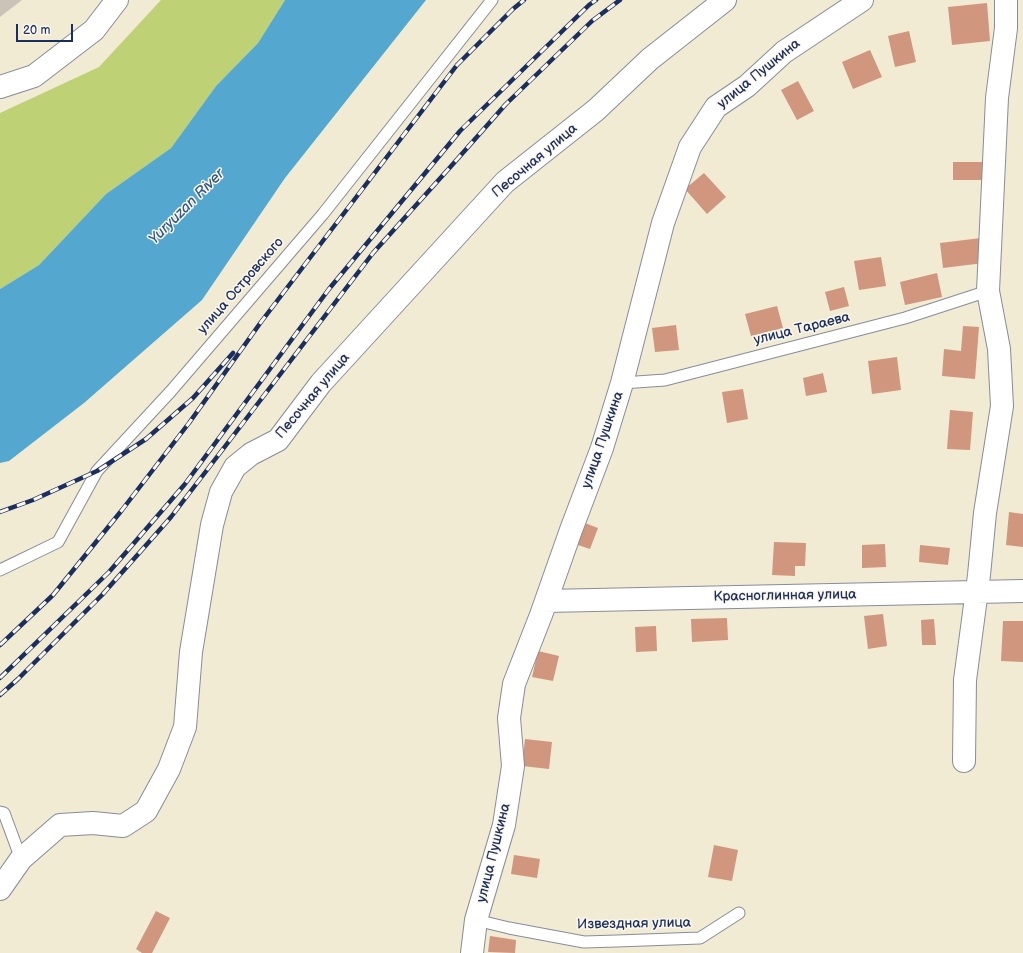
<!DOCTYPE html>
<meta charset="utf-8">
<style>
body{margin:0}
#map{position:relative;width:1023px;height:953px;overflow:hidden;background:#f1ebd4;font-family:"Balsamiq Sans",sans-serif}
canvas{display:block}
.scale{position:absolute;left:16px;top:24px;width:57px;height:18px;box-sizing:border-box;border:2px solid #1b2f5e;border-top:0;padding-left:5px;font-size:12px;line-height:14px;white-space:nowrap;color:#1b2f5e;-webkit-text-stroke:3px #fbf7ec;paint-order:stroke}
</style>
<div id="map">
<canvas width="1023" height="953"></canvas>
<div class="scale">20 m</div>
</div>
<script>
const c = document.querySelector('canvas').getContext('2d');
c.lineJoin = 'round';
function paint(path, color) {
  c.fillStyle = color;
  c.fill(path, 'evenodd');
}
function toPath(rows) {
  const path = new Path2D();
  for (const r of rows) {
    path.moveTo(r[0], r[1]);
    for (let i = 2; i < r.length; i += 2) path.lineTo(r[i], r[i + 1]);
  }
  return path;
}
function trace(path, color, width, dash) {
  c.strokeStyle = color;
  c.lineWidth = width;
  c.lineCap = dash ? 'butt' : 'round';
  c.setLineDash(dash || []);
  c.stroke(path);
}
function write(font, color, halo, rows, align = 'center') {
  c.font = font + ' "Balsamiq Sans",sans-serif';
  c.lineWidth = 3;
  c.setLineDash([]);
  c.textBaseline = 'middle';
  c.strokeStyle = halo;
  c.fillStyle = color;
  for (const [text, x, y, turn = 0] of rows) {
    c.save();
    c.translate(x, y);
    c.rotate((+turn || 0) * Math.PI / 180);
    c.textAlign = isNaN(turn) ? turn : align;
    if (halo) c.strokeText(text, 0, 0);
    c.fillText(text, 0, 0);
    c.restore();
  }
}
paint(toPath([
 [0,0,22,0,0,17]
]), '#cbc3b8');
paint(toPath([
 [161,0,285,0,258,43,216,86,171,148,106,194,39,265,0,289,0,113,99,67]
]), '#bed174');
paint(toPath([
 [285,0,426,0,285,178,202,300,84,403,9,461,0,463,0,289,39,265,106,194,171,148,216,86,258,43]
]), '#54a8d0');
paint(toPath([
 [987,3,990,41,952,45,948,7],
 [909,31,916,62,895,67,888,36],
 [870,50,882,77,853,89,842,62],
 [798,81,814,111,797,120,781,90],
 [953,162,983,162,983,180,953,180],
 [704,173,726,197,707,214,685,189],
 [981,238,984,263,943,268,940,243],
 [881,257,886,286,859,290,854,261],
 [937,273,942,297,905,305,900,282],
 [844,287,849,306,830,311,825,292],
 [777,306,783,328,751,336,745,314],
 [676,325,679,350,655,352,652,328],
 [963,326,979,327,975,379,942,376,944,349,961,351],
 [897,357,901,390,872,394,868,361],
 [823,373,827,392,806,396,803,378],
 [743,389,748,419,727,423,722,392],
 [950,410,973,412,970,450,947,449],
 [1009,512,1023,514,1023,547,1006,545],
 [582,522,598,528,590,549,575,544],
 [774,542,806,543,805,566,795,566,795,576,772,575],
 [885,544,886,567,862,568,862,545],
 [920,545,950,548,948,565,919,562],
 [883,614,887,646,868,649,864,616],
 [727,618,728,640,692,642,691,619],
 [934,619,936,645,922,645,921,620],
 [1003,621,1023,621,1023,662,1001,661],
 [656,626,657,651,636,652,635,627],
 [538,651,559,656,553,681,532,677],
 [525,739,552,742,549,769,522,766],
 [714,845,738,850,732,881,708,877],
 [514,855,540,859,537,878,511,874],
 [156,911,170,918,152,953,142,953,136,949],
 [490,936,516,940,515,953,488,952]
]), '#d0967e');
const lane = toPath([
 [622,383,665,380,905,318,988,291],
 [0,570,58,542,97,471,171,391,323,214,492,0],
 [0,812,4,813,21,859],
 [476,920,509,928,584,942,617,941,700,938,739,913]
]);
const street = toPath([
 [546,601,1023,591],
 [964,761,965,680,979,575,985,513,1002,406,999,349,988,291,997,98,1006,28,1006,0],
 [0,889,21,859,60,825,93,823,123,826,146,811,169,769,185,727,191,652,212,525,221,492,235,467,251,454,278,440,321,383,505,182,596,110,650,59,725,0],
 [472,953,476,920,504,825,513,766,509,718,514,684,541,615,571,530,602,448,622,383,663,223,690,147,716,107,747,86,784,52,862,0]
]);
const secondary = toPath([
 [0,87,34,76,94,30,117,0]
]);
trace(lane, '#868d99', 13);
trace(street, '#868d99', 24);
trace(secondary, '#868d99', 24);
trace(lane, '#fff', 11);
trace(street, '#fff', 22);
trace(secondary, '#fff', 22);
const rail = toPath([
 [0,512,33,500,97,471,146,439,193,398,233,353],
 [0,645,53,595,122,510,189,423,261,322,457,65,513,9,524,0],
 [0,678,109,572,185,484,329,289,460,131,589,5,596,0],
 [0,695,18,679,102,595,171,517,373,253,453,164,506,104,592,21,620,0]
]);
trace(rail, '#1b2f5e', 4.5);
trace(rail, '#fbf7ec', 3, [9]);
write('14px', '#1b2f5e', '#fbf7ec', [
 ["улица Пушкина",759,74,-39],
 ["Песочная улица",535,161,-40],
 ["улица Островского",241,286,-49],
 ["улица Тараева",802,329,-14],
 ["Песочная улица",313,396,-50],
 ["улица Пушкина",603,440,-71],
 ["Красноглинная улица",785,596,-1],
 ["улица Пушкина",494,853,-76],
 ["Извездная улица",634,924,-1]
]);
write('italic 15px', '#2f5986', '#fbf7ec', [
 ["Yuryuzan River",187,207,-45]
]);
</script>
